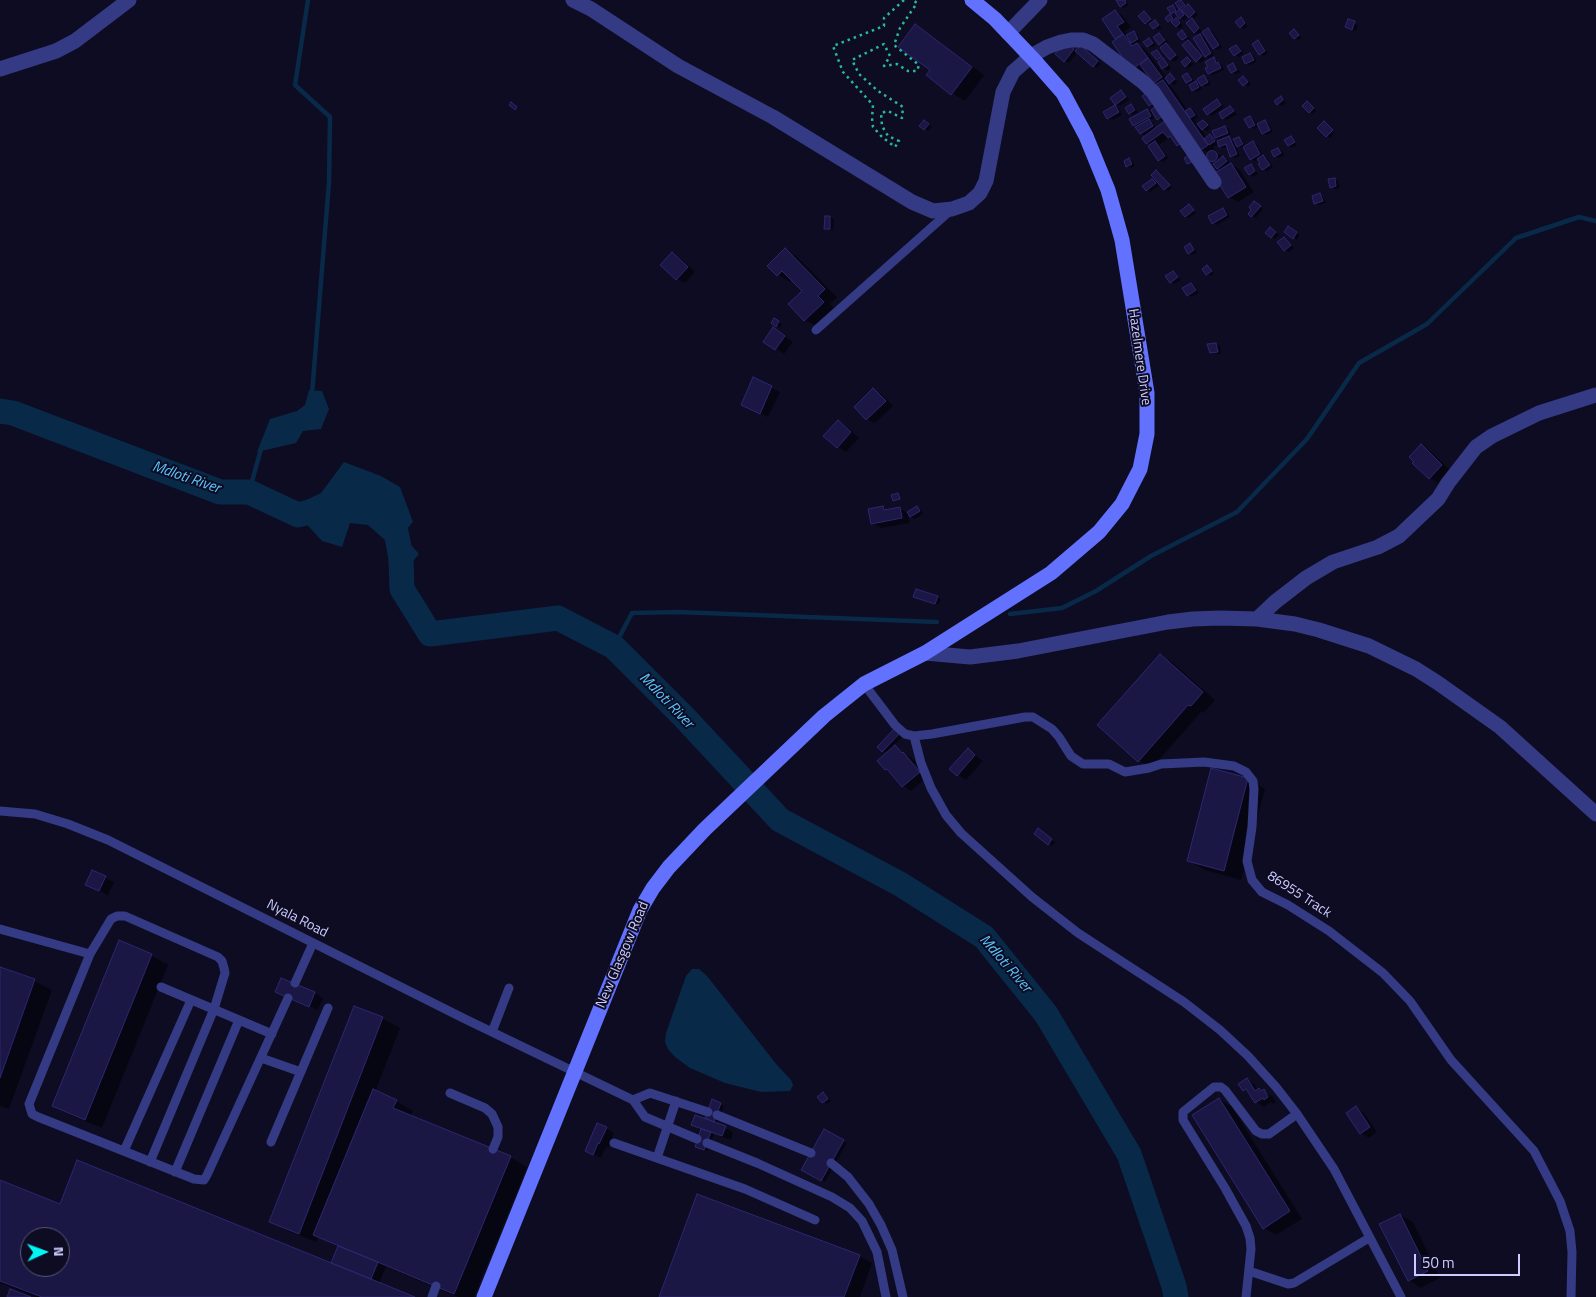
<!DOCTYPE html>
<style>
body{margin:0}
#map{position:relative;width:1596px;height:1297px;overflow:hidden;background:#0d0c22;font-family:"Titillium Web",sans-serif}
canvas{display:block}
.north{position:absolute;left:20px;top:1227px;width:50px;height:50px;box-sizing:border-box;background:#0d0c22;border:1px solid #59597a;border-radius:50%;rotate:88deg;font-size:14px;font-weight:700;line-height:20px;text-align:center;color:#ccf}
.north::after{content:'';display:block;margin:auto;width:18px;height:22px;background:#00f7f4;clip-path:polygon(50% 0,100% 100%,50% 72%,0 100%)}
.scale{position:absolute;left:1414px;top:1254px;width:106px;height:22px;box-sizing:border-box;border:2px solid #ccf;border-top:0;padding-left:6px;font-size:15px;line-height:18px;white-space:nowrap;color:#ccf;-webkit-text-stroke:4px #0d0c22;paint-order:stroke}
</style>
<div id="map">
<canvas width="1596" height="1297"></canvas>
<div class="north">N</div>
<div class="scale">50 m</div>
</div>
<script>
const c = document.querySelector('canvas').getContext('2d');
c.lineJoin = 'round';
function paint(path, color) {
  c.fillStyle = color;
  c.fill(path, 'evenodd');
}
function toPath(rows) {
  const path = new Path2D();
  for (const r of rows) {
    if (r.length === 3) {
      path.moveTo(r[0] + r[2], r[1]);
      path.arc(r[0], r[1], r[2], 0, 2 * Math.PI);
      continue;
    }
    path.moveTo(r[0], r[1]);
    for (let i = 2; i < r.length; i += 2) path.lineTo(r[i], r[i + 1]);
  }
  return path;
}
function trace(path, color, width, dash) {
  c.strokeStyle = color;
  c.lineWidth = width;
  c.lineCap = dash ? 'butt' : 'round';
  c.setLineDash(dash || []);
  c.stroke(path);
}
function write(font, color, halo, rows, align = 'center') {
  c.font = font + ' "Titillium Web",sans-serif';
  c.lineWidth = 4;
  c.setLineDash([]);
  c.textBaseline = 'middle';
  c.strokeStyle = halo;
  c.fillStyle = color;
  for (const [text, x, y, turn = 0] of rows) {
    c.save();
    c.translate(x, y);
    c.rotate((+turn || 0) * Math.PI / 180);
    c.textAlign = isNaN(turn) ? turn : align;
    if (halo) c.strokeText(text, 0, 0);
    c.fillText(text, 0, 0);
    c.restore();
  }
}
paint(toPath([
 [309,390,322,391,329,409,321,429,303,431,296,443,257,452,270,419,297,411,305,405],
 [344,462,381,476,400,487,413,522,405,531,405,538,419,554,410,565,389,566,386,541,368,525,350,523,342,547,322,541,300,517,304,501,321,493],
 [692,969,699,969,707,976,777,1065,791,1080,793,1085,790,1091,761,1092,725,1083,690,1068,675,1057,668,1049,665,1042,666,1033,686,976]
]), '#092948');
paint(toPath([
 [1118,0,1126,0,1129,5,1124,8,1121,6],
 [1181,0,1184,2,1187,7,1188,6,1192,8,1198,15,1192,20,1202,31,1198,34,1195,32,1188,23,1193,19,1188,16,1183,20,1177,14,1176,15,1172,13,1169,8,1173,6,1179,12,1182,9,1176,3],
 [1115,11,1123,16,1131,27,1125,31,1128,36,1134,32,1137,34,1141,41,1136,44,1145,49,1167,78,1170,75,1178,82,1174,85,1168,82,1188,111,1190,109,1194,111,1198,117,1194,120,1198,125,1203,121,1210,128,1207,131,1199,127,1207,138,1210,136,1217,142,1221,140,1216,138,1225,127,1229,129,1231,135,1227,136,1233,141,1239,138,1243,140,1246,147,1253,143,1257,145,1264,157,1267,158,1273,167,1267,172,1260,164,1262,163,1259,159,1255,161,1251,159,1244,147,1241,148,1235,144,1240,156,1235,158,1231,156,1228,147,1224,148,1220,146,1219,143,1213,147,1215,150,1213,152,1220,155,1222,159,1223,157,1227,159,1230,164,1239,169,1254,192,1238,202,1229,197,1215,174,1221,170,1215,164,1217,162,1209,158,1209,153,1202,149,1158,84,1155,82,1145,70,1140,73,1132,69,1117,40,1103,20],
 [1144,13,1154,22,1158,23,1162,28,1158,30,1151,24,1149,25,1146,23],
 [1170,15,1179,21,1183,26,1180,29,1169,21],
 [1241,19,1248,26,1244,29,1240,27],
 [1348,21,1358,25,1356,31,1350,29],
 [915,26,927,33,984,75,965,101,952,93,928,75,932,70],
 [1208,29,1212,31,1222,47,1217,50,1213,48],
 [1182,31,1190,39,1187,41,1192,44,1205,59,1201,63,1197,61,1188,42,1183,39],
 [1294,31,1302,38,1298,40,1295,38],
 [1159,34,1163,36,1168,42,1166,44,1170,47,1179,58,1174,62,1170,59,1164,46,1160,44],
 [1200,35,1204,37,1214,55,1209,58,1205,56],
 [1150,39,1156,45,1152,48,1148,46],
 [1258,42,1261,44,1268,53,1264,56,1260,54],
 [1236,46,1240,48,1243,54,1239,57,1235,55],
 [1071,47,1076,51,1084,49,1101,64,1097,68,1077,52,1069,63,1065,61,1063,51],
 [1157,51,1160,53,1171,68,1167,71,1163,68,1159,62,1161,61,1158,60],
 [1250,54,1254,56,1257,62,1250,65,1246,63],
 [1187,58,1194,64,1189,68,1186,66],
 [1214,59,1222,65,1224,70,1213,75,1209,73,1209,67],
 [1233,64,1236,66,1240,72,1236,74,1232,72],
 [1187,74,1191,76,1195,83,1200,85,1202,89,1197,92,1193,90,1192,85,1187,82],
 [1204,76,1207,78,1211,84,1206,87,1202,85],
 [1243,77,1251,84,1248,87,1240,80],
 [1121,92,1129,99,1120,106,1116,104],
 [1144,96,1168,116,1162,121,1158,119,1155,108,1149,105],
 [1281,98,1286,103,1282,106,1278,104],
 [1217,101,1224,107,1212,116,1208,114],
 [1131,105,1134,107,1138,112,1133,115,1130,113],
 [1311,105,1316,110,1313,114,1310,112],
 [1115,106,1119,108,1122,115,1112,120,1108,118],
 [1230,107,1237,114,1227,120,1223,118],
 [1147,110,1151,112,1154,118,1149,120,1152,122,1156,128,1166,121,1186,150,1178,145,1170,137,1159,145,1168,158,1163,162,1159,160,1151,145,1144,138,1146,136,1141,133,1138,127,1134,125],
 [1250,118,1254,120,1258,127,1253,129,1250,127],
 [1265,122,1269,124,1273,132,1267,135,1263,133],
 [927,123,932,127,928,131,925,129],
 [1327,125,1335,132,1331,138,1327,136],
 [1291,138,1294,140,1297,145,1292,148,1289,145],
 [1278,149,1282,151,1284,155,1279,158,1275,156],
 [1129,159,1133,161,1135,166,1131,168,1127,166],
 [1251,165,1254,168,1258,174,1253,177,1250,174],
 [1157,171,1160,173,1172,188,1168,191,1165,189],
 [1334,179,1338,181,1340,188,1335,189,1331,187],
 [1152,180,1160,185,1150,192,1147,190],
 [1320,195,1323,197,1326,203,1319,205,1315,203],
 [1258,204,1263,209,1256,218,1250,214],
 [1189,206,1196,213,1189,218,1185,216],
 [1223,209,1227,211,1230,217,1217,225,1213,223],
 [830,217,834,219,833,230,826,228],
 [1274,230,1279,235,1275,239,1267,233],
 [1292,230,1300,235,1297,240,1294,238],
 [1284,238,1294,248,1289,252,1285,250],
 [1190,245,1193,247,1197,252,1193,255,1189,253],
 [785,250,797,257,837,297,830,304,836,310,818,327,805,320,790,304,804,291,793,280,790,282,778,275],
 [672,254,680,258,695,272,685,283,677,279],
 [1207,266,1214,273,1211,276,1207,274],
 [1173,272,1181,280,1174,284,1171,282],
 [1191,284,1195,286,1199,293,1192,297,1188,295],
 [774,320,782,324,780,328,773,323],
 [774,329,793,342,784,354,765,341],
 [1216,344,1220,346,1221,354,1215,354,1211,352],
 [754,379,780,392,768,417,750,409],
 [873,390,881,394,893,406,875,423,867,419],
 [838,421,846,426,859,438,846,452,838,447,825,436],
 [1421,446,1430,451,1450,470,1438,483,1430,478],
 [883,507,888,511,900,509,908,513,917,508,921,510,923,514,915,519,908,515,910,523,881,528,872,523],
 [937,597,941,599,939,605,919,598],
 [1160,656,1173,663,1215,700,1204,713,1202,711,1152,768,1139,761],
 [896,729,904,735,893,746,912,758,927,777,911,791,903,786,891,773,886,769,888,753,883,751],
 [968,750,983,761,966,780,958,775],
 [1248,779,1265,789,1241,880,1205,870,1188,860],
 [1042,832,1055,842,1052,846,1035,834],
 [92,871,114,882,108,895,86,884],
 [151,955,168,965,102,1128,70,1115,53,1106],
 [0,968,35,981,52,990,9,1109,0,1106],
 [277,992,315,993,323,998,318,1010],
 [354,1007,383,1019,400,1028,375,1092,396,1101,413,1111,411,1116,510,1157,527,1167,474,1297,458,1297,386,1267,379,1283,412,1297,36,1297,0,1283,0,1181,61,1205,332,1265,339,1247,319,1237,316,1242,288,1231,271,1221],
 [30,1237,60,1237,60,1267,30,1267],
 [1247,1080,1255,1085,1258,1090,1272,1096,1276,1102,1273,1104,1271,1102,1264,1107,1256,1102,1250,1094,1244,1090],
 [823,1094,831,1101,827,1104,819,1097],
 [1219,1099,1232,1107,1302,1219,1276,1235,1264,1228],
 [713,1101,724,1106,717,1124,733,1132,731,1140,714,1134,708,1151,700,1149,701,1129,693,1125,706,1120],
 [1356,1108,1364,1113,1377,1132,1369,1138,1361,1133],
 [606,1128,614,1133,608,1148,606,1147,601,1158,586,1151],
 [824,1131,847,1143,825,1182,803,1170],
 [1400,1215,1413,1222,1440,1278,1421,1288,1409,1280],
 [859,1256,872,1263,860,1297,660,1297]
]), '#0007');
trace(toPath([
 [308,0,295,85,330,117,329,182,312,394],
 [249,492,261,449,263,447],
 [1010,614,1062,608,1096,591,1151,556,1237,512,1307,439,1359,363,1427,324,1516,238,1579,217,1596,221],
 [614,647,632,613,678,612,937,622]
]), '#092948', 4.5);
trace(toPath([
 [0,411,13,413,220,492,249,492,298,515,332,506],
 [396,532,401,557,402,589,430,634,558,618,614,647,683,716,780,820,900,884,984,937,1046,1014,1129,1154,1174,1286,1176,1297]
]), '#092948', 25);
const building = toPath([
 [1116,0,1125,0,1126,3,1120,7,1116,0],
 [1179,0,1181,0,1185,5,1179,9,1175,3,1179,0],
 [1188,4,1195,12,1189,18,1181,10,1188,4],
 [1173,5,1176,11,1171,14,1167,8,1173,5],
 [1180,9,1184,15,1179,19,1175,13,1180,9],
 [1115,10,1124,22,1117,26,1123,34,1115,39,1102,19,1115,10],
 [1144,11,1151,19,1145,24,1138,16,1144,11],
 [1170,14,1173,19,1168,22,1165,18,1170,14],
 [1241,17,1245,23,1240,28,1235,22,1241,17],
 [1176,18,1180,23,1176,27,1171,22,1176,18],
 [1192,18,1199,28,1194,33,1186,23,1192,18],
 [1348,19,1355,21,1352,30,1345,27,1348,19],
 [1155,20,1159,25,1153,29,1149,24,1155,20],
 [915,24,972,67,951,95,926,75,930,70,898,47,915,24],
 [1208,28,1219,45,1213,49,1202,32,1208,28],
 [1294,29,1299,35,1294,39,1289,33,1294,29],
 [1182,30,1187,37,1182,40,1177,34,1182,30],
 [1134,31,1138,39,1131,43,1126,35,1134,31],
 [1159,33,1165,40,1159,45,1153,37,1159,33],
 [1123,34,1132,46,1137,43,1148,58,1131,70,1112,42,1123,34],
 [1200,34,1211,53,1205,57,1193,38,1200,34],
 [1149,38,1153,43,1147,47,1143,42,1149,38],
 [1188,40,1202,56,1196,62,1182,45,1188,40],
 [1258,40,1265,51,1259,55,1252,44,1258,40],
 [1166,43,1176,55,1170,60,1160,48,1166,43],
 [1067,44,1074,49,1064,62,1055,54,1060,48,1062,50,1067,44],
 [1080,45,1098,61,1093,67,1075,51,1080,45],
 [1236,45,1241,51,1234,56,1229,49,1236,45],
 [1157,50,1162,57,1157,60,1151,53,1157,50],
 [1250,53,1254,60,1245,64,1242,57,1250,53],
 [1187,57,1191,61,1185,67,1181,62,1187,57],
 [1214,57,1216,63,1218,62,1221,68,1208,74,1205,68,1208,67,1205,62,1214,57],
 [1148,58,1162,77,1154,83,1140,65,1148,58],
 [1163,58,1168,65,1162,69,1158,62,1163,58],
 [1233,63,1237,70,1231,73,1227,66,1233,63],
 [1170,73,1175,79,1169,84,1165,78,1170,73],
 [1187,73,1192,80,1186,83,1182,76,1187,73],
 [1204,75,1208,82,1201,86,1197,79,1204,75],
 [1243,76,1248,82,1243,86,1238,80,1243,76],
 [1163,80,1208,145,1201,150,1156,84,1163,80],
 [1196,81,1199,87,1192,91,1189,85,1196,81],
 [1121,90,1126,97,1115,105,1110,98,1121,90],
 [1147,93,1153,103,1149,106,1142,96,1147,93],
 [1281,96,1283,100,1277,105,1274,101,1281,96],
 [1217,99,1221,105,1207,115,1203,109,1217,99],
 [1307,101,1314,108,1309,113,1302,106,1307,101],
 [511,102,517,107,515,110,509,105,511,102],
 [1131,104,1135,110,1129,114,1125,108,1131,104],
 [1159,104,1166,114,1157,120,1151,110,1159,104],
 [1115,105,1119,112,1107,119,1103,112,1115,105],
 [1230,106,1234,111,1222,119,1219,113,1230,106],
 [1190,108,1195,115,1190,118,1185,111,1190,108],
 [1147,109,1151,116,1133,126,1129,119,1147,109],
 [1250,116,1255,125,1249,128,1244,119,1250,116],
 [1149,119,1153,126,1140,134,1135,127,1149,119],
 [924,120,929,124,924,130,919,126,924,120],
 [1166,120,1181,143,1177,146,1170,136,1168,138,1163,132,1146,144,1142,138,1166,120],
 [1203,120,1208,125,1202,130,1197,124,1203,120],
 [1265,120,1270,130,1262,134,1257,124,1265,120],
 [1324,121,1333,130,1326,137,1317,128,1324,121],
 [1225,126,1228,133,1215,138,1212,131,1225,126],
 [1210,134,1215,141,1209,145,1204,139,1210,134],
 [1229,136,1237,154,1230,157,1226,144,1219,147,1217,141,1229,136],
 [1291,136,1295,142,1288,146,1284,140,1291,136],
 [1239,137,1243,144,1237,147,1233,139,1239,137],
 [1155,141,1165,156,1158,161,1148,146,1155,141],
 [1253,141,1260,154,1250,160,1243,147,1253,141],
 [1278,148,1281,153,1274,157,1271,151,1278,148],
 [1212,156,5.5],
 [1190,155,1194,161,1187,164,1184,158,1190,155],
 [1263,155,1270,165,1262,170,1258,164,1260,163,1257,159,1263,155],
 [1223,156,1227,161,1217,169,1213,164,1223,156],
 [1129,158,1132,164,1126,167,1124,161,1129,158],
 [1231,163,1246,187,1228,198,1213,174,1231,163],
 [1251,164,1255,171,1249,175,1244,168,1251,164],
 [1156,170,1170,185,1164,190,1151,175,1156,170],
 [1335,178,1336,186,1330,188,1328,179,1335,178],
 [1152,179,1156,183,1146,191,1142,186,1152,179],
 [1320,193,1323,201,1314,204,1312,196,1320,193],
 [1254,201,1261,206,1251,217,1248,214,1251,210,1249,207,1254,201],
 [1189,204,1194,210,1185,217,1180,211,1189,204],
 [1223,208,1227,215,1212,224,1208,216,1223,208],
 [825,216,830,216,830,229,824,229,825,216],
 [1288,226,1297,232,1293,239,1284,232,1288,226],
 [1270,227,1276,232,1271,238,1265,233,1270,227],
 [1284,237,1291,245,1284,251,1277,242,1284,237],
 [1190,243,1194,250,1188,254,1184,247,1190,243],
 [785,248,825,289,818,296,824,302,804,321,788,304,802,291,782,271,777,276,767,266,785,248],
 [672,252,688,267,676,280,660,265,672,252],
 [1207,265,1212,271,1206,275,1202,269,1207,265],
 [1173,271,1178,277,1170,283,1165,276,1173,271],
 [1191,283,1196,290,1187,296,1182,288,1191,283],
 [774,318,779,321,776,327,771,323,774,318],
 [773,327,785,336,775,350,763,342,773,327],
 [1216,343,1218,352,1210,353,1207,344,1216,343],
 [753,377,772,386,760,414,741,405,753,377],
 [873,388,886,401,866,420,854,407,873,388],
 [838,420,851,432,837,448,823,436,838,420],
 [1421,444,1442,465,1429,479,1412,463,1414,462,1409,457,1421,444],
 [898,493,900,499,893,501,891,495,898,493],
 [883,506,884,510,900,507,902,518,871,524,868,509,883,506],
 [917,506,920,511,910,517,907,512,917,506],
 [916,589,938,596,935,604,913,597,916,589],
 [1160,654,1203,692,1191,706,1188,705,1138,762,1097,725,1160,654],
 [896,727,901,732,882,752,877,747,896,727],
 [895,745,902,753,903,752,920,772,902,787,887,769,885,770,877,761,895,745],
 [968,748,975,755,957,776,949,769,968,748],
 [1211,768,1248,778,1224,871,1187,861,1211,768],
 [1038,828,1052,839,1048,845,1034,834,1038,828],
 [92,870,106,876,99,891,85,885,92,870],
 [119,940,152,954,85,1120,52,1106,119,940],
 [0,967,35,979,0,1078,0,967],
 [281,978,315,992,309,1007,275,992,281,978],
 [354,1006,383,1017,299,1234,269,1222,354,1006],
 [1247,1078,1255,1091,1259,1088,1261,1091,1264,1089,1268,1097,1264,1100,1263,1098,1255,1103,1246,1089,1243,1091,1238,1084,1247,1078],
 [373,1089,397,1100,393,1108,511,1156,454,1294,313,1235,373,1089],
 [823,1092,828,1099,822,1103,817,1097,823,1092],
 [1219,1098,1290,1211,1263,1229,1192,1115,1219,1098],
 [712,1099,721,1103,714,1122,705,1118,712,1099],
 [1356,1106,1370,1127,1360,1134,1346,1113,1356,1106],
 [695,1115,726,1126,722,1136,691,1125,695,1115],
 [597,1123,607,1127,599,1144,598,1143,593,1155,585,1151,597,1123],
 [701,1129,711,1132,704,1150,695,1147,701,1129],
 [824,1129,844,1140,821,1181,801,1170,824,1129],
 [77,1160,371,1279,415,1297,42,1297,0,1281,0,1180,60,1204,77,1160],
 [30,1237,60,1237,60,1267,30,1267,30,1237],
 [697,1194,860,1255,844,1297,659,1297,697,1194],
 [1400,1214,1428,1271,1408,1281,1379,1224,1400,1214],
 [338,1246,378,1262,371,1279,331,1263,338,1246],
 [10,1289,31,1297,7,1297,10,1289]
]);
paint(building, '#1b1744');
trace(building, '#2d2771', 1);
trace(toPath([
 [904,0,884,18,884,26,833,46,843,72,873,105,872,118,873,127,882,137,895,147,899,141,888,136,882,126,881,113,888,111,902,118,903,107,878,91,859,74,852,60,884,44,890,56,884,66,897,64,908,71,917,71,919,65,894,45,900,28,917,3,913,0]
]), '#27b99f', 2.5, [2.5, 4]);
trace(toPath([
 [816,330,950,211],
 [864,684,895,725,905,734,914,736,932,734,1025,717,1033,717,1052,729,1059,737,1071,756,1083,764,1109,764,1125,772,1149,768,1161,764,1204,762,1234,766,1246,772,1253,781,1254,789,1252,827,1247,861,1252,880,1262,892,1288,905,1329,931,1383,973,1410,1001,1451,1060,1534,1151,1560,1201,1570,1231,1572,1252,1571,1297],
 [914,736,921,763,931,788,946,815,961,833,1032,897,1078,933,1184,1002,1220,1030,1248,1056,1276,1087,1297,1114,1334,1169,1401,1297],
 [0,811,35,814,68,824,108,840,465,1019,633,1100,650,1093,708,1112],
 [0,929,90,954,29,1104,32,1114,38,1117,194,1179,204,1180,207,1175,288,998],
 [90,954,111,919,117,916,125,916,218,957,222,961,224,968,225,973,214,1009,150,1162],
 [295,983,313,943],
 [161,987,272,1034],
 [492,1032,509,988],
 [261,1058,301,1072],
 [450,1093,485,1108,492,1114,498,1127,498,1137,493,1149],
 [633,1100,645,1117,697,1139],
 [717,1115,811,1153],
 [271,1142,328,1008],
 [614,1143,745,1189,815,1220],
 [707,1143,757,1163,832,1197,850,1208,862,1221,877,1252,886,1297],
 [124,1151,191,1000],
 [657,1158,676,1101],
 [831,1163,848,1177,869,1204,881,1225,892,1250,903,1297],
 [175,1172,239,1020],
 [1249,1271,1288,1284,1294,1283,1369,1238],
 [432,1297,436,1286],
 [1246,1297,1251,1249,1250,1238,1246,1226,1225,1188,1183,1120,1183,1112,1214,1087,1221,1087,1225,1090,1256,1131,1262,1134,1269,1134,1297,1114]
]), '#343a83', 9);
trace(toPath([
 [573,0,591,9,678,66,773,117,912,202,933,211,952,209,969,203,980,193,986,181,1003,92,1013,72,1031,56,1047,47,1061,42,1071,40,1083,40,1093,44,1143,82,1153,92,1214,182],
 [1008,33,1040,0],
 [0,69,56,51,75,41,129,0],
 [1257,619,1275,602,1306,578,1333,562,1378,547,1399,536,1438,499,1448,483,1476,447,1492,436,1539,413,1596,395],
 [925,653,970,657,1018,651,1168,622,1193,619,1219,618,1257,619,1295,624,1319,630,1369,646,1416,669,1438,683,1500,727,1596,814]
]), '#343a83', 15);
trace(toPath([
 [484,1297,640,910,653,888,669,867,705,829,824,716,864,684,925,653,1051,573,1099,532,1122,504,1140,469,1147,434,1147,393,1122,240,1108,190,1086,136,1063,93,1034,60,995,19,972,0]
]), '#6371ff', 15);
write('14px', '#ccf', '#0d0c22', [
 ["Hazelmere Drive",1139,357,82],
 ["86955 Track",1299,895,33],
 ["Nyala Road",297,919,27],
 ["New Glasgow Road",623,955,-67]
]);
write('italic 15px', '#5ac6ff', '#0d0c22', [
 ["Mdloti River",186,478,19],
 ["Mdloti River",666,701,46],
 ["Mdloti River",1005,964,49]
]);
</script>
